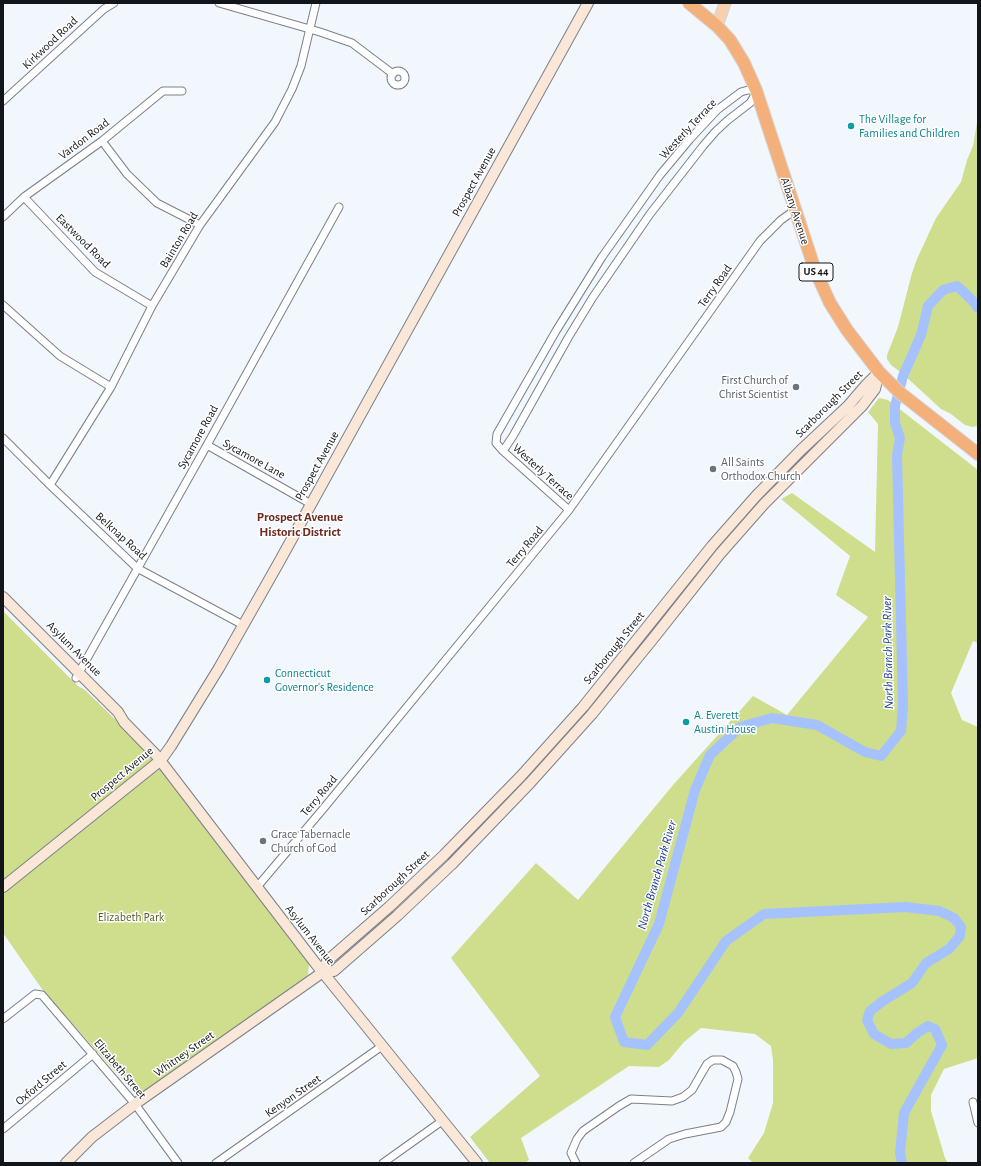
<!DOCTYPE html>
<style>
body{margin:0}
#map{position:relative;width:981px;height:1166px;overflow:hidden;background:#f2f7fd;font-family:"Alegreya Sans",sans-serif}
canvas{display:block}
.frame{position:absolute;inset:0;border:4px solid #121519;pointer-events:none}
</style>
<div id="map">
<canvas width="981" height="1166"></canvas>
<div class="frame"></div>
</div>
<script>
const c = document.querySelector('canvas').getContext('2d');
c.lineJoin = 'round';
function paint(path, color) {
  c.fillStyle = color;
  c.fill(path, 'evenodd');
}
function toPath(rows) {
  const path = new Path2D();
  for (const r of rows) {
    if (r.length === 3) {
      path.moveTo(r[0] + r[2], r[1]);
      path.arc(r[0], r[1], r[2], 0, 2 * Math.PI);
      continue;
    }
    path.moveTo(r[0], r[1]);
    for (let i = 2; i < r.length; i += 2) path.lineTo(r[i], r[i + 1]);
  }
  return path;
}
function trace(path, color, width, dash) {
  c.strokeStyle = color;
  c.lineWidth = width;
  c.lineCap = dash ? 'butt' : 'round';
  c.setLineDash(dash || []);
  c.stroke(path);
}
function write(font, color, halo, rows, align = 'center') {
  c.font = font + ' "Alegreya Sans",sans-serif';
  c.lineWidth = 3;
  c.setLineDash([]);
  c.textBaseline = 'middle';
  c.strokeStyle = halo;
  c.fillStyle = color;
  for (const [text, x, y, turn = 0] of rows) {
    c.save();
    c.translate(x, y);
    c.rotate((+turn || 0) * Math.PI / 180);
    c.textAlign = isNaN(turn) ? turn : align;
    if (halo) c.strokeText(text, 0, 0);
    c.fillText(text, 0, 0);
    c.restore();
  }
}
paint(toPath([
 [978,117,978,426,972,427,965,425,951,414,941,409,903,374,891,365,887,359,887,355,898,327,912,273,917,259,936,218,961,182,967,160,973,146],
 [879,398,888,400,978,470,978,643,973,641,951,693,962,720,978,727,978,1058,944,1069,931,1095,931,1111,945,1158,948,1163,753,1163,748,1158,764,1133,773,1103,773,1060,771,1046,755,1034,701,1028,684,1042,669,1060,659,1067,629,1066,521,1138,529,1160,525,1163,490,1163,470,1137,540,1076,451,958,536,863,578,900,673,785,753,696,787,715,868,617,836,595,850,556,781,499,792,493,875,552,878,424,868,412],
 [3,611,78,686,85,690,131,735,165,774,307,961,309,965,308,975,303,981,137,1096,44,992,3,933]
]), '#cede8d');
trace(toPath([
 [902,1163,900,1153,904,1113,942,1045,935,1029,928,1026,917,1033,906,1043,891,1044,874,1034,867,1020,870,1011,883,1001,912,983,926,963,949,949,960,936,961,927,954,918,939,911,906,907,764,914,726,941,678,1013,647,1045,624,1042,615,1017,659,924,695,790,710,755,740,727,772,718,817,725,865,752,881,756,901,731,903,705,897,455,900,438,895,423,895,406,903,376,921,335,928,306,943,290,957,286,971,299,978,308]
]), '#a5c2fe', 10);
const street = toPath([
 [219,3,320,32,352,43,393,74],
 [398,78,7],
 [3,101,104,9,114,3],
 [102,141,127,174,157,203,200,225],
 [24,197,95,272,152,306],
 [3,217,24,197,102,141,163,91,182,91],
 [3,305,60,356,111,387],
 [3,438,50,485,137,568,243,625],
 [207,445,311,504],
 [503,451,513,436,568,338,593,297,650,214,703,146,716,131,728,120,750,103,755,95,756,90,748,90,741,92,717,110,690,139,660,175,602,257,556,331,497,434,496,443,503,451,569,510],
 [50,485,111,387,152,306,200,225,275,122,292,89,301,66,316,3],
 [76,678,207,445,339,207],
 [257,887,323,809,569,510,760,241,781,220,795,210],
 [3,1019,35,994,42,995,135,1104,178,1163],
 [973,1102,978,1123],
 [3,1129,93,1054],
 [216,1163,382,1046],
 [383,1163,442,1121],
 [576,1163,571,1153,577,1139,583,1131,619,1106,631,1099,672,1101,683,1097,692,1090,707,1064,713,1060,722,1060,733,1066,736,1072,738,1079,730,1112,726,1122,721,1127,685,1134,669,1139,634,1163]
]);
const secondary = toPath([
 [3,597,118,712,124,722,156,755,316,964,477,1163],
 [3,887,161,760,171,746,219,668,278,564,588,3],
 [323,972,327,961,389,907,444,855,521,776,583,707,712,546,756,496,801,450,848,406,866,385,879,372],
 [66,1163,92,1137,135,1104,323,972,334,971,397,916,452,864,530,783,592,714,656,635,720,554,764,504,862,406,875,389,879,372]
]);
const primary = toPath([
 [717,26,725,3]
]);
const highway = toPath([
 [689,3,717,26,730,40,744,63,756,90,815,270,830,303,847,330,879,372,899,392,978,454]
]);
trace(street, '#7a818b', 9);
trace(secondary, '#7a818b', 12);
trace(primary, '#d4d5d6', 13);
trace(highway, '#d4d5d6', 14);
trace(street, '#fff', 7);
trace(secondary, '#fbe7d7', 10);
trace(primary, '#f8d0b0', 11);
trace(highway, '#f3b07b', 12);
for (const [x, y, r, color] of [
 [851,126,4,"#0f9aa8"],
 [796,387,4,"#6b7280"],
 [713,469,4,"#6b7280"],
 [267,680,4,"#0f9aa8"],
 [686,722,4,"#0f9aa8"],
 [263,841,4,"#6b7280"]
]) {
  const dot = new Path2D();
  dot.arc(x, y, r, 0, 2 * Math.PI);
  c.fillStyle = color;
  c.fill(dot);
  trace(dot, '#fff', 1.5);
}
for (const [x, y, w] of [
 [816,272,34]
]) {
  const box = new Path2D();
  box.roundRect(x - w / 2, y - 9, w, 18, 3);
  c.fillStyle = '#fff';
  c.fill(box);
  trace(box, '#121519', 1);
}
write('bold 11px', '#121519', null, [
 ["US 44",816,272]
]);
write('12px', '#121519', '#fff', [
 ["Kirkwood Road",50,43,-43],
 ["Westerly Terrace",688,129,-47],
 ["Vardon Road",84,139,-37],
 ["Prospect Avenue",474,182,-61],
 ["Albany Avenue",795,211,72],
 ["Bainton Road",179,240,-59],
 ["Eastwood Road",83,241,45],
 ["Terry Road",715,286,-55],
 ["Scarborough Street",829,404,-45],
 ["Sycamore Road",198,437,-61],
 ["Sycamore Lane",254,459,29],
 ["Prospect Avenue",317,466,-61],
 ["Westerly Terrace",543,472,42],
 ["Belknap Road",121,536,42],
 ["Terry Road",525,547,-50],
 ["Scarborough Street",614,648,-51],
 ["Asylum Avenue",74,649,45],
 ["Prospect Avenue",122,774,-40],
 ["Terry Road",319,796,-50],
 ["Scarborough Street",395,883,-43],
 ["Asylum Avenue",310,935,52],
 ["Whitney Street",184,1054,-35],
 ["Elizabeth Street",120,1069,50],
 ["Oxford Street",41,1083,-40],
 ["Kenyon Street",293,1096,-35]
]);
write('12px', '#0d838f', '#fff', [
 ["The Village for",859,119],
 ["Families and Children",859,133],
 ["Connecticut",275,673],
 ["Governor's Residence",275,687],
 ["A. Everett",694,715],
 ["Austin House",694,729]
], 'left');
write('12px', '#5b616d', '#fff', [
 ["First Church of",788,380,"right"],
 ["Christ Scientist",788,394,"right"],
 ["All Saints",721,462],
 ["Orthodox Church",721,476],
 ["Grace Tabernacle",271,834],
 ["Church of God",271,848]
], 'left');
write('12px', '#535d1f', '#fff', [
 ["Elizabeth Park",131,917]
]);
write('bold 13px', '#6e2922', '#fff', [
 ["Prospect Avenue",300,517],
 ["Historic District",300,532]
]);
write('italic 13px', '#1b3c90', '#fff', [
 ["North Branch Park River",888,653,-91],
 ["North Branch Park River",657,875,-74]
]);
</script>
